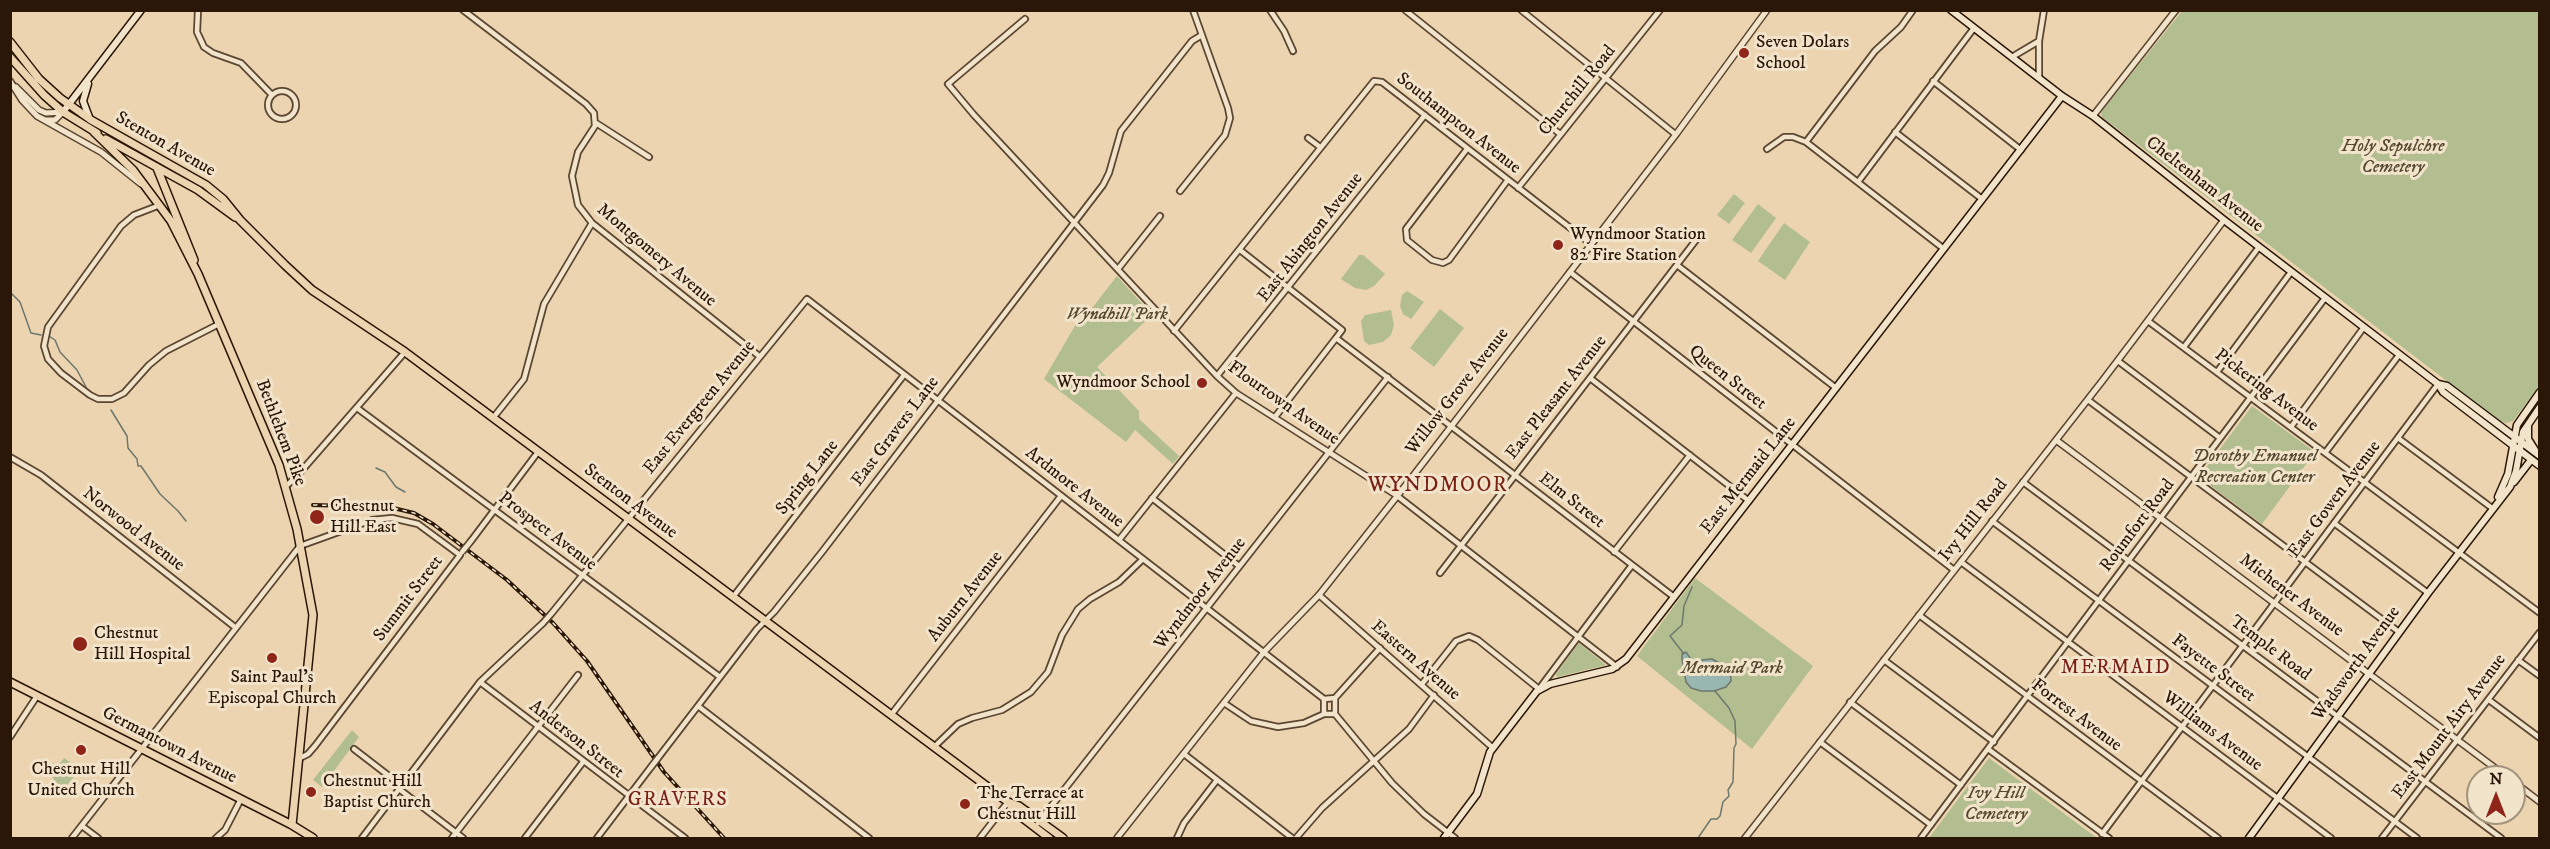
<!DOCTYPE html>
<style>
body{margin:0}
#map{position:relative;width:2550px;height:849px;overflow:hidden;background:#ebd4af;font-family:"IM FELL DW Pica",serif}
canvas{display:block}
.frame{position:absolute;inset:0;border:12px solid #2b1708;pointer-events:none}
.north{position:absolute;left:2466px;top:765px;width:60px;height:60px;box-sizing:border-box;background:#f2e3cb;border:2px solid #a2917d;border-radius:50%;rotate:0deg;font-size:16px;font-weight:700;line-height:24px;text-align:center;color:#2b1708}
.north::after{content:'';display:block;margin:auto;width:21px;height:27px;background:#8f2418;clip-path:polygon(50% 0,100% 100%,50% 72%,0 100%)}
</style>
<div id="map">
<canvas width="2550" height="849"></canvas>
<div class="frame"></div>
<div class="north">N</div>
</div>
<script>
const c = document.querySelector('canvas').getContext('2d');
c.lineJoin = 'round';
function paint(path, color) {
  c.fillStyle = color;
  c.fill(path, 'evenodd');
}
function toPath(rows) {
  const path = new Path2D();
  for (const r of rows) {
    if (r.length === 3) {
      path.moveTo(r[0] + r[2], r[1]);
      path.arc(r[0], r[1], r[2], 0, 2 * Math.PI);
      continue;
    }
    path.moveTo(r[0], r[1]);
    for (let i = 2; i < r.length; i += 2) path.lineTo(r[i], r[i + 1]);
  }
  return path;
}
function trace(path, color, width, dash) {
  c.strokeStyle = color;
  c.lineWidth = width;
  c.lineCap = dash ? 'butt' : 'round';
  c.setLineDash(dash || []);
  c.stroke(path);
}
function write(font, color, halo, rows, align = 'center') {
  c.font = font + ' "IM FELL DW Pica",serif';
  c.lineWidth = 6;
  c.setLineDash([]);
  c.textBaseline = 'middle';
  c.strokeStyle = halo;
  c.fillStyle = color;
  for (const [text, x, y, turn = 0] of rows) {
    c.save();
    c.translate(x, y);
    c.rotate((+turn || 0) * Math.PI / 180);
    c.textAlign = isNaN(turn) ? turn : align;
    if (halo) c.strokeText(text, 0, 0);
    c.fillText(text, 0, 0);
    c.restore();
  }
}
paint(toPath([
 [2182,11,2539,11,2539,386,2513,421,2506,423,2499,421,2102,117,2101,112],
 [1734,194,1745,203,1729,224,1717,215],
 [1758,204,1776,218,1751,253,1732,240],
 [1784,223,1810,242,1785,280,1758,261],
 [1359,255,1363,255,1385,274,1374,286,1366,290,1355,288,1341,279],
 [1117,276,1152,315,1097,367,1139,411,1139,419,1179,456,1173,464,1135,430,1126,442,1044,379,1076,324,1078,326],
 [1407,291,1424,302,1411,319,1403,314,1400,306,1402,295],
 [1440,309,1464,328,1434,367,1410,348],
 [1391,310,1394,325,1391,335,1383,342,1369,345,1364,341,1361,321,1365,315],
 [2252,406,2315,452,2262,524,2199,477],
 [1695,578,1813,666,1752,749,1637,656],
 [1579,643,1606,665,1557,677,1556,674],
 [352,730,359,737,322,787,313,780],
 [64,758,80,769,57,798,45,790,54,779,46,772,53,763,58,766],
 [1989,758,2097,838,1929,838]
]), '#b2be8f');
const water = toPath([
 [1686,652,1692,661,1712,659,1730,669,1731,681,1726,687,1714,691,1701,691,1691,688,1686,682,1682,659,1682,654,1686,652]
]);
paint(water, '#99b7b1');
trace(water, '#6d776d', 1.5);
trace(toPath([
 [10,292,20,302,31,333,41,335],
 [49,336,55,340,60,352,77,370,86,387],
 [111,410,127,436,128,448,137,459,138,466,141,466,160,494,178,511,186,521],
 [376,468,385,472,396,487,405,492],
 [1684,654,1670,636,1682,625,1684,606,1692,587],
 [1698,838,1711,819,1717,819,1720,816,1723,802,1729,796,1728,790,1733,782,1734,748,1736,744,1735,721,1729,708,1715,691]
]), '#6d776d', 1.5);
const minor = toPath([
 [198,10,197,32,204,47,213,53,241,63,272,95],
 [463,10,586,104,594,113,595,126,578,152,572,176,578,205,592,223,759,356],
 [1270,10,1284,31,1293,51],
 [1405,10,1560,134],
 [1521,10,1675,134],
 [1025,19,948,84,974,115,1217,376,1236,393,1396,495,1617,667],
 [2012,57,2039,41],
 [2039,77,2039,41,2044,10],
 [1933,81,2021,150],
 [282,105,14],
 [596,123,649,157],
 [1895,132,1982,199],
 [1308,138,1320,147],
 [1806,142,1875,51,1901,27,1913,10],
 [1467,149,1406,229,1407,240,1432,260,1443,263,1449,260,1507,181],
 [1767,149,1784,137,1793,137,1806,142,1944,249],
 [1858,182,1974,28],
 [1518,188,1660,10],
 [1180,191,1225,135,1230,118,1228,108,1193,10],
 [160,205,134,215,121,226,48,327,44,346,48,359,61,373,90,395,98,399,112,399,124,393,149,365,166,351,219,324],
 [1240,250,1342,330,1336,338,1674,597],
 [1677,265,1836,388],
 [1118,269,1160,216],
 [1570,272,1954,570],
 [2148,321,2540,613],
 [1174,331,1374,81,1382,82,1591,244],
 [2184,347,2259,247],
 [2118,361,2220,438],
 [2217,372,2291,272],
 [1217,376,1425,115],
 [1590,378,1749,501],
 [2088,400,2399,632],
 [357,408,720,677],
 [1275,417,1336,338],
 [493,418,524,379,544,304,592,223],
 [2291,427,2364,327],
 [2398,438,2492,508],
 [2325,453,2399,355],
 [10,457,41,475,236,628],
 [2023,482,2501,838],
 [285,487,297,476,405,352],
 [1152,498,1239,566],
 [1992,521,2417,838],
 [2334,523,2428,593],
 [1119,540,1236,393],
 [471,541,538,452],
 [1614,552,1690,455],
 [1961,562,2331,838],
 [1440,573,1696,240],
 [1319,595,1493,748],
 [733,597,904,375],
 [551,614,807,299,1324,699],
 [1919,615,2218,838],
 [1884,660,1994,742],
 [2518,660,2540,676],
 [480,682,685,838],
 [1422,684,1456,641,1469,636,1478,640,1539,689,1632,565],
 [1335,698,1380,648],
 [1335,698,1335,714,1324,714,1324,699,1335,698],
 [2489,700,2540,738],
 [1850,702,1961,785],
 [1224,703,1251,721,1278,727,1304,723,1324,714],
 [698,706,869,838],
 [1335,714,1392,783,1424,814,1455,838],
 [891,715,1061,496],
 [10,737,37,696],
 [1820,742,1931,825],
 [934,747,958,724,972,718,1002,710,1031,692,1048,672,1062,635,1078,609,1090,599,1119,582,1143,559],
 [354,749,402,786],
 [1988,749,2109,838],
 [1184,754,1292,838],
 [658,758,757,629,774,612,822,552,1103,185,1109,173,1121,131,1192,41,1202,35],
 [298,759,308,754,315,746,460,555],
 [399,789,463,838],
 [1038,823,1388,377],
 [82,826,98,838],
 [2102,834,2438,384],
 [72,838,300,546,372,520,392,518,418,524,460,555],
 [216,838,225,830,241,799],
 [362,838,480,682,543,623],
 [452,838,578,675],
 [525,838,583,762],
 [597,838,651,767],
 [980,838,1008,802],
 [1177,838,1184,823,1217,780],
 [1296,838,1322,808,1409,729,1434,695],
 [1921,838,2325,298],
 [2382,838,2540,632]
]);
const tertiary = toPath([
 [10,81,22,100,37,116,45,120,55,120,63,112],
 [16,87,39,110,46,113,63,112],
 [37,116,101,152,141,184],
 [2093,116,2176,10],
 [2056,440,2507,777],
 [2514,782,2540,802],
 [1117,838,1264,652,1319,595,1413,476,1677,133,1767,10],
 [1745,838,2103,380,2224,220]
]);
const secondary = toPath([
 [1951,10,2062,96,2093,116,2224,220,2438,384,2443,392,2540,466],
 [88,84,83,101,89,117],
 [63,112,141,10],
 [2438,384,2447,386,2540,456],
 [2528,426,2528,439,2535,450],
 [2514,482,2531,460],
 [2498,497,2508,474,2517,425,2540,392],
 [1444,838,1477,794,1490,752,1537,691,1550,684,1612,669,1626,659,2062,96],
 [2249,838,2428,593,2510,487,2516,471,2523,432,2540,407]
]);
const primary = toPath([
 [10,42,39,79,60,98,91,120,206,185,223,199,240,220,285,265,312,290,405,352,1008,802,1015,812,1049,838],
 [10,57,44,95,63,112,97,133],
 [94,132,133,170,171,221,198,274,279,465,297,529,313,615,292,825],
 [106,139,198,190,235,217],
 [157,168,194,260],
 [10,682,292,825,313,838],
 [1008,802,1019,806,1063,838]
]);
trace(minor, '#5b4632', 8);
trace(tertiary, '#5b4632', 8);
trace(secondary, '#2b1708', 9);
trace(primary, '#2b1708', 10);
trace(minor, '#f2e3cb', 4.5);
trace(tertiary, '#f2e3cb', 5);
trace(secondary, '#f2e3cb', 6);
trace(primary, '#ebd4af', 7);
const rail = toPath([
 [313,505,389,507,414,513,433,524,507,580,553,623,587,661,664,772,724,838]
]);
trace(rail, '#2b1708', 4);
trace(rail, '#f2e3cb', 1.5, [4.5]);
const minorBridge = toPath([
 [462,552,471,541],
 [543,623,551,614],
 [651,767,658,758]
]);
trace(minorBridge, '#5b4632', 8, []);
trace(minorBridge, '#f2e3cb', 4.5);
for (const [x, y, r, color] of [
 [1744,53,6,"#8f2418"],
 [1558,245,6,"#8f2418"],
 [1202,383,6,"#8f2418"],
 [317,517,8,"#8f2418"],
 [80,644,8,"#8f2418"],
 [272,658,6,"#8f2418"],
 [81,750,6,"#8f2418"],
 [311,792,6,"#8f2418"],
 [965,804,6,"#8f2418"]
]) {
  const dot = new Path2D();
  dot.arc(x, y, r, 0, 2 * Math.PI);
  c.fillStyle = color;
  c.fill(dot);
  trace(dot, '#f2e3cb', 2);
}
write('18px', '#2b1708', '#f2e3cb', [
 ["Seven Dolars",1756,43],
 ["School",1756,64],
 ["Wyndmoor Station",1570,235],
 ["82 Fire Station",1570,256],
 ["Wyndmoor School",1190,383,"right"],
 ["Chestnut",330,507],
 ["Hill East",330,528],
 ["Chestnut",94,634],
 ["Hill Hospital",94,655],
 ["Saint Paul's",272,678,"center"],
 ["Episcopal Church",272,699,"center"],
 ["Chestnut Hill",81,770,"center"],
 ["United Church",81,791,"center"],
 ["Chestnut Hill",323,782],
 ["Baptist Church",323,803],
 ["The Terrace at",977,794],
 ["Chestnut Hill",977,815]
], 'left');
write('18px', '#2b1708', '#f2e3cb', [
 ["Churchill Road",1578,91,-51],
 ["Southampton Avenue",1458,124,38],
 ["Stenton Avenue",165,145,30],
 ["Cheltenham Avenue",2204,185,38],
 ["East Abington Avenue",1311,238,-52],
 ["Montgomery Avenue",656,256,40],
 ["Queen Street",1727,378,38],
 ["Pickering Avenue",2266,391,37],
 ["Willow Grove Avenue",1458,392,-52],
 ["East Pleasant Avenue",1557,398,-52],
 ["Flourtown Avenue",1283,404,35],
 ["East Evergreen Avenue",700,408,-51],
 ["East Gravers Lane",896,432,-53],
 ["Bethlehem Pike",280,433,69],
 ["East Mermaid Lane",1749,476,-52],
 ["Spring Lane",808,478,-52],
 ["Ardmore Avenue",1074,488,38],
 ["East Gowen Avenue",2335,500,-53],
 ["Elm Street",1571,501,38],
 ["Stenton Avenue",630,502,37],
 ["Ivy Hill Road",1974,521,-52],
 ["Roumfort Road",2138,526,-53],
 ["Norwood Avenue",133,530,38],
 ["Prospect Avenue",547,532,37],
 ["Wyndmoor Avenue",1201,594,-52],
 ["Michener Avenue",2291,596,37],
 ["Auburn Avenue",966,597,-52],
 ["Summit Street",409,599,-53],
 ["Temple Road",2270,649,37],
 ["Eastern Avenue",1415,661,41],
 ["Wadsworth Avenue",2357,664,-54],
 ["Fayette Street",2213,669,37],
 ["Forrest Avenue",2076,716,37],
 ["East Mount Airy Avenue",2450,727,-53],
 ["Williams Avenue",2212,732,37],
 ["Anderson Street",576,740,38],
 ["Germantown Avenue",169,746,27]
]);
write('italic 18px', '#544930', '#f2e3cb', [
 ["Holy Sepulchre",2393,147],
 ["Cemetery",2393,168],
 ["Wyndhill Park",1117,315],
 ["Dorothy Emanuel",2255,457],
 ["Recreation Center",2255,478],
 ["Mermaid Park",1732,669],
 ["Ivy Hill",1996,794],
 ["Cemetery",1996,815]
]);
c.letterSpacing = '1.5px';
write('20px', '#7a1f14', '#f2e3cb', [
 ["MERMAID",2116,669],
 ["GRAVERS",678,801]
]);
c.letterSpacing = '0px';
c.letterSpacing = '1.5px';
write('21px', '#7a1f14', '#f2e3cb', [
 ["WYNDMOOR",1438,487]
]);
c.letterSpacing = '0px';
</script>
